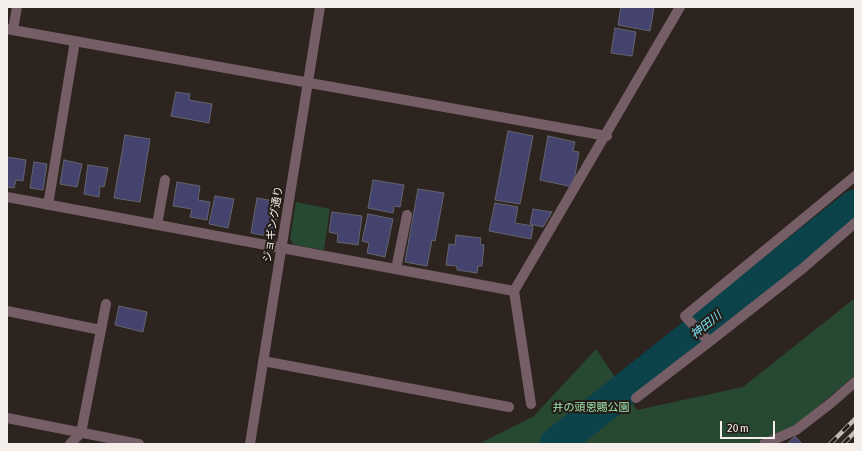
<!DOCTYPE html>
<meta charset="utf-8">
<style>
body{margin:0}
#map{position:relative;width:862px;height:451px;overflow:hidden;background:#2d241f;font-family:"Asap Condensed",sans-serif}
canvas{display:block}
.frame{position:absolute;inset:0;border:8px solid #f4eeea;pointer-events:none}
.scale{position:absolute;left:720px;top:421px;width:55px;height:18px;box-sizing:border-box;border:2px solid #f4eeea;border-top:0;padding-left:5px;font-size:12px;line-height:14px;white-space:nowrap;color:#f4eeea;-webkit-text-stroke:3px #231b15;paint-order:stroke}
</style>
<div id="map">
<canvas width="862" height="451"></canvas>
<div class="frame"></div>
<div class="scale">20 m</div>
</div>
<script>
const c = document.querySelector('canvas').getContext('2d');
c.lineJoin = 'round';
function paint(path, color) {
  c.fillStyle = color;
  c.fill(path, 'evenodd');
}
function toPath(rows) {
  const path = new Path2D();
  for (const r of rows) {
    path.moveTo(r[0], r[1]);
    for (let i = 2; i < r.length; i += 2) path.lineTo(r[i], r[i + 1]);
  }
  return path;
}
function trace(path, color, width, dash) {
  c.strokeStyle = color;
  c.lineWidth = width;
  c.lineCap = dash ? 'butt' : 'round';
  c.setLineDash(dash || []);
  c.stroke(path);
}
function write(font, color, halo, rows, align = 'center') {
  c.font = font + ' "Asap Condensed","Noto Sans JP",sans-serif';
  c.lineWidth = 4;
  c.setLineDash([]);
  c.textBaseline = 'middle';
  c.strokeStyle = halo;
  c.fillStyle = color;
  for (const [text, x, y, turn = 0] of rows) {
    c.save();
    c.translate(x, y);
    c.rotate((+turn || 0) * Math.PI / 180);
    c.textAlign = isNaN(turn) ? turn : align;
    if (halo) c.strokeText(text, 0, 0);
    c.fillText(text, 0, 0);
    c.restore();
  }
}
paint(toPath([
 [296,202,330,209,324,250,294,245,290,239],
 [855,298,855,375,794,427,764,438,757,444,478,444,534,416,596,349,637,410,743,387]
]), '#274931');
trace(toPath([
 [556,444,855,206]
]), '#0c434b', 33);
const building = toPath([
 [621,7,654,7,650,31,618,25,621,7],
 [615,28,636,32,632,56,611,53,615,28],
 [176,92,190,94,189,100,212,104,209,123,171,116,176,92],
 [508,131,533,136,520,204,495,200,508,131],
 [125,135,150,139,140,202,114,198,125,135],
 [548,136,575,142,573,151,579,152,573,187,540,180,548,136],
 [7,157,26,160,23,181,16,180,14,188,7,187,7,157],
 [64,160,82,164,77,187,60,184,64,160],
 [34,162,47,164,43,190,30,188,34,162],
 [88,165,108,168,104,187,100,186,99,197,84,194,88,165],
 [373,180,404,185,400,207,394,206,393,213,368,208,373,180],
 [177,182,200,186,198,200,210,202,207,220,190,217,192,209,173,206,177,182],
 [418,189,444,193,435,241,432,240,427,266,405,262,418,189],
 [215,196,234,199,228,228,209,224,215,196],
 [257,198,279,202,273,237,251,233,257,198],
 [495,203,518,207,515,223,533,226,531,239,489,231,495,203],
 [533,209,552,212,543,227,530,224,533,209],
 [332,212,362,216,358,245,337,242,338,234,329,232,332,212],
 [368,214,393,219,385,257,367,253,369,243,362,241,368,214],
 [456,235,481,238,480,244,484,245,482,266,478,266,477,273,457,270,457,266,446,265,449,244,455,245,456,235],
 [119,306,147,312,143,332,115,325,119,306],
 [795,436,802,444,787,444,795,436]
]);
paint(building, '#43436d');
trace(building, '#64646f', 1);
trace(toPath([
 [13,30,17,7],
 [48,205,75,41],
 [157,225,165,180],
 [396,269,407,215],
 [514,291,531,404],
 [263,361,509,407],
 [764,444,796,430,831,403,855,382]
]), '#755e65', 10);
trace(toPath([
 [7,29,607,136],
 [7,197,514,291,680,7],
 [7,311,101,330],
 [709,342,802,269,855,223],
 [636,398,709,342,685,316,855,176],
 [7,418,139,444],
 [70,444,81,433,106,304],
 [250,444,320,7]
]), '#755e65', 10);
const rail = toPath([
 [830,444,855,419],
 [843,444,855,432]
]);
trace(rail, '#c2bcb7', 4.5);
trace(rail, '#231b15', 3, [9]);
write('11px', '#f4eeea', '#231b15', [
 ["ジョギング通り",273,224,-81]
]);
write('11px', '#9fe5b1', '#231b15', [
 ["井の頭恩賜公園",591,408]
]);
write('italic 12px', '#78e0f1', '#231b15', [
 ["神田川",706,325,-39]
]);
</script>
